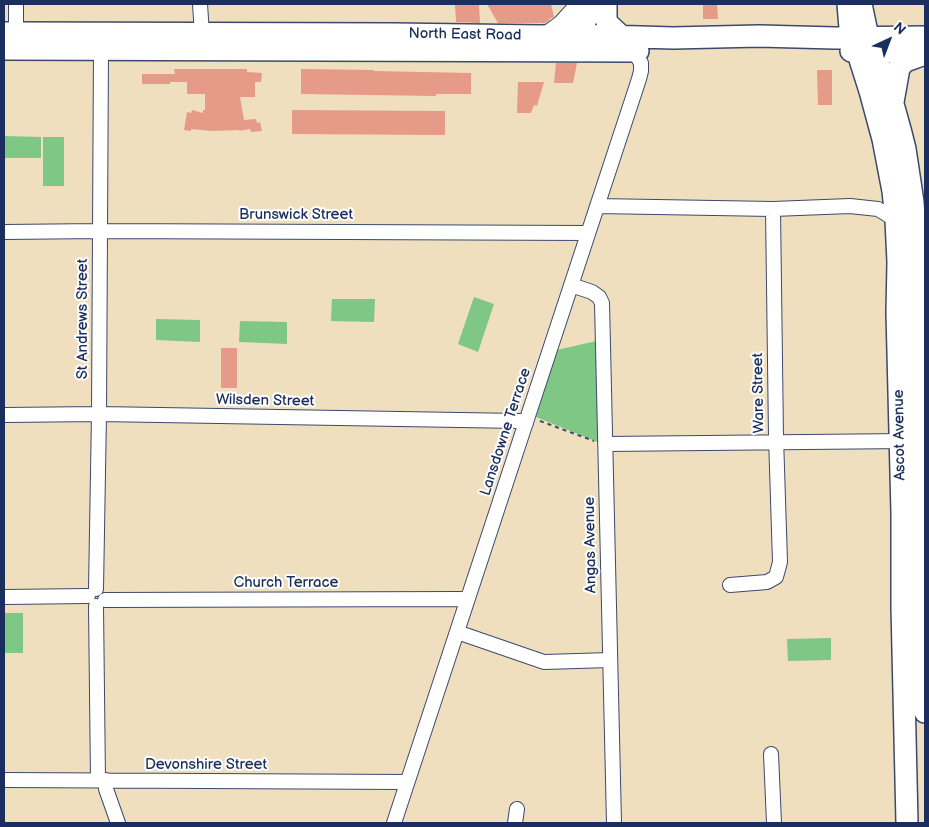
<!DOCTYPE html>
<style>
body{margin:0}
#map{position:relative;width:929px;height:827px;overflow:hidden;background:#efdfbe;font-family:"Balsamiq Sans",sans-serif}
canvas{display:block}
.frame{position:absolute;inset:0;border:5px solid #1b2f5e;pointer-events:none}
.north{position:absolute;left:864px;top:15px;width:50px;height:50px;-webkit-text-stroke:4px #fff;paint-order:stroke;rotate:43deg;font-size:14px;font-weight:700;line-height:20px;text-align:center;color:#1b2f5e}
.north::after{content:'';display:block;margin:auto;width:18px;height:22px;background:#1b2f5e;clip-path:polygon(50% 0,100% 100%,50% 72%,0 100%)}
</style>
<div id="map">
<canvas width="929" height="827"></canvas>
<div class="frame"></div>
<div class="north">N</div>
</div>
<script>
const c = document.querySelector('canvas').getContext('2d');
c.lineJoin = 'round';
function paint(path, color) {
  c.fillStyle = color;
  c.fill(path, 'evenodd');
}
function toPath(rows) {
  const path = new Path2D();
  for (const r of rows) {
    path.moveTo(r[0], r[1]);
    for (let i = 2; i < r.length; i += 2) path.lineTo(r[i], r[i + 1]);
  }
  return path;
}
function trace(path, color, width, dash) {
  c.strokeStyle = color;
  c.lineWidth = width;
  c.lineCap = dash ? 'butt' : 'round';
  c.setLineDash(dash || []);
  c.stroke(path);
}
function write(font, color, halo, rows, align = 'center') {
  c.font = font + ' "Balsamiq Sans",sans-serif';
  c.lineWidth = 4;
  c.setLineDash([]);
  c.textBaseline = 'middle';
  c.strokeStyle = halo;
  c.fillStyle = color;
  for (const [text, x, y, turn = 0] of rows) {
    c.save();
    c.translate(x, y);
    c.rotate((+turn || 0) * Math.PI / 180);
    c.textAlign = isNaN(turn) ? turn : align;
    if (halo) c.strokeText(text, 0, 0);
    c.fillText(text, 0, 0);
    c.restore();
  }
}
paint(toPath([
 [4,136,41,137,41,158,4,158],
 [43,137,64,137,64,186,43,186],
 [474,297,494,304,478,352,458,344],
 [332,299,375,299,374,322,331,321],
 [156,319,200,320,200,342,156,340],
 [240,321,287,322,287,344,239,342],
 [596,341,600,443,536,417,557,350],
 [4,613,23,613,23,653,4,653],
 [831,638,831,660,788,661,787,639]
]), '#7ec784');
paint(toPath([
 [455,4,479,4,480,23,456,22],
 [487,4,551,4,554,17,549,19,549,21,545,23,498,23],
 [703,4,717,4,718,19,703,19],
 [556,63,577,63,573,83,554,83],
 [174,69,247,69,247,72,262,73,261,82,255,82,255,97,240,97,244,120,256,119,257,123,260,122,262,131,251,132,250,129,239,131,239,130,212,131,191,129,191,131,184,130,187,112,191,113,192,110,203,113,203,110,205,110,205,94,187,94,187,82,170,82,170,84,142,84,142,74,175,74],
 [301,69,374,70,374,71,471,73,471,94,436,94,436,96,301,94],
 [817,70,832,70,832,105,818,105],
 [518,82,544,82,537,106,534,105,531,113,517,113],
 [292,110,445,111,445,135,292,134],
 [221,348,237,348,237,388,221,388]
]), '#e69a88');
const minor = toPath([
 [16,4,16,33],
 [200,4,202,34],
 [597,206,773,209,850,206,878,209,896,220],
 [4,232,100,231,588,233],
 [571,285,592,292,599,297,602,303,614,823],
 [4,415,99,414,520,421,526,423],
 [605,444,907,441],
 [730,585,767,582,776,577,780,562,776,437,773,209],
 [96,589,99,414,101,49],
 [4,597,88,596],
 [105,600,461,599,467,601],
 [96,606,98,780],
 [457,632,544,662,610,660],
 [771,754,774,823],
 [4,780,407,782],
 [106,780,106,789,118,823],
 [394,823,639,79,641,71,641,63,634,51],
 [515,823,517,809]
]);
const major = toPath([
 [574,35,586,22,597,4],
 [546,36,562,24,580,4]
]);
const highway = toPath([
 [606,4,606,19,608,24,621,36],
 [848,4,850,28,870,91,883,139,893,191,896,220,898,262,897,312,902,513,902,607,907,823],
 [861,4,866,28,893,104,901,133,905,149,913,202,916,246,921,441,921,597,925,712],
 [4,33,394,34,540,36,574,35,673,38,759,36,835,38,925,37],
 [4,49,638,51],
 [851,51,925,52],
 [893,102,899,68,905,61,908,60,925,54]
]);
trace(minor, '#3b496c', 16);
trace(major, '#3b496c', 20);
trace(highway, '#3b496c', 24);
trace(toPath([
 [540,421,594,441]
]), '#3b496c', 2, [4, 4]);
trace(minor, '#fff', 14);
trace(major, '#fff', 18);
trace(highway, '#fff', 21);
write('15px', '#1b2f5e', '#fff', [
 ["North East Road",465,35,1],
 ["Brunswick Street",296,215],
 ["St Andrews Street",83,319,-90],
 ["Ware Street",759,393,-91],
 ["Wilsden Street",265,401,1],
 ["Lansdowne Terrace",506,432,-72],
 ["Ascot Avenue",900,435,-91],
 ["Angas Avenue",591,545,-91],
 ["Church Terrace",286,583],
 ["Devonshire Street",206,765]
]);
</script>
